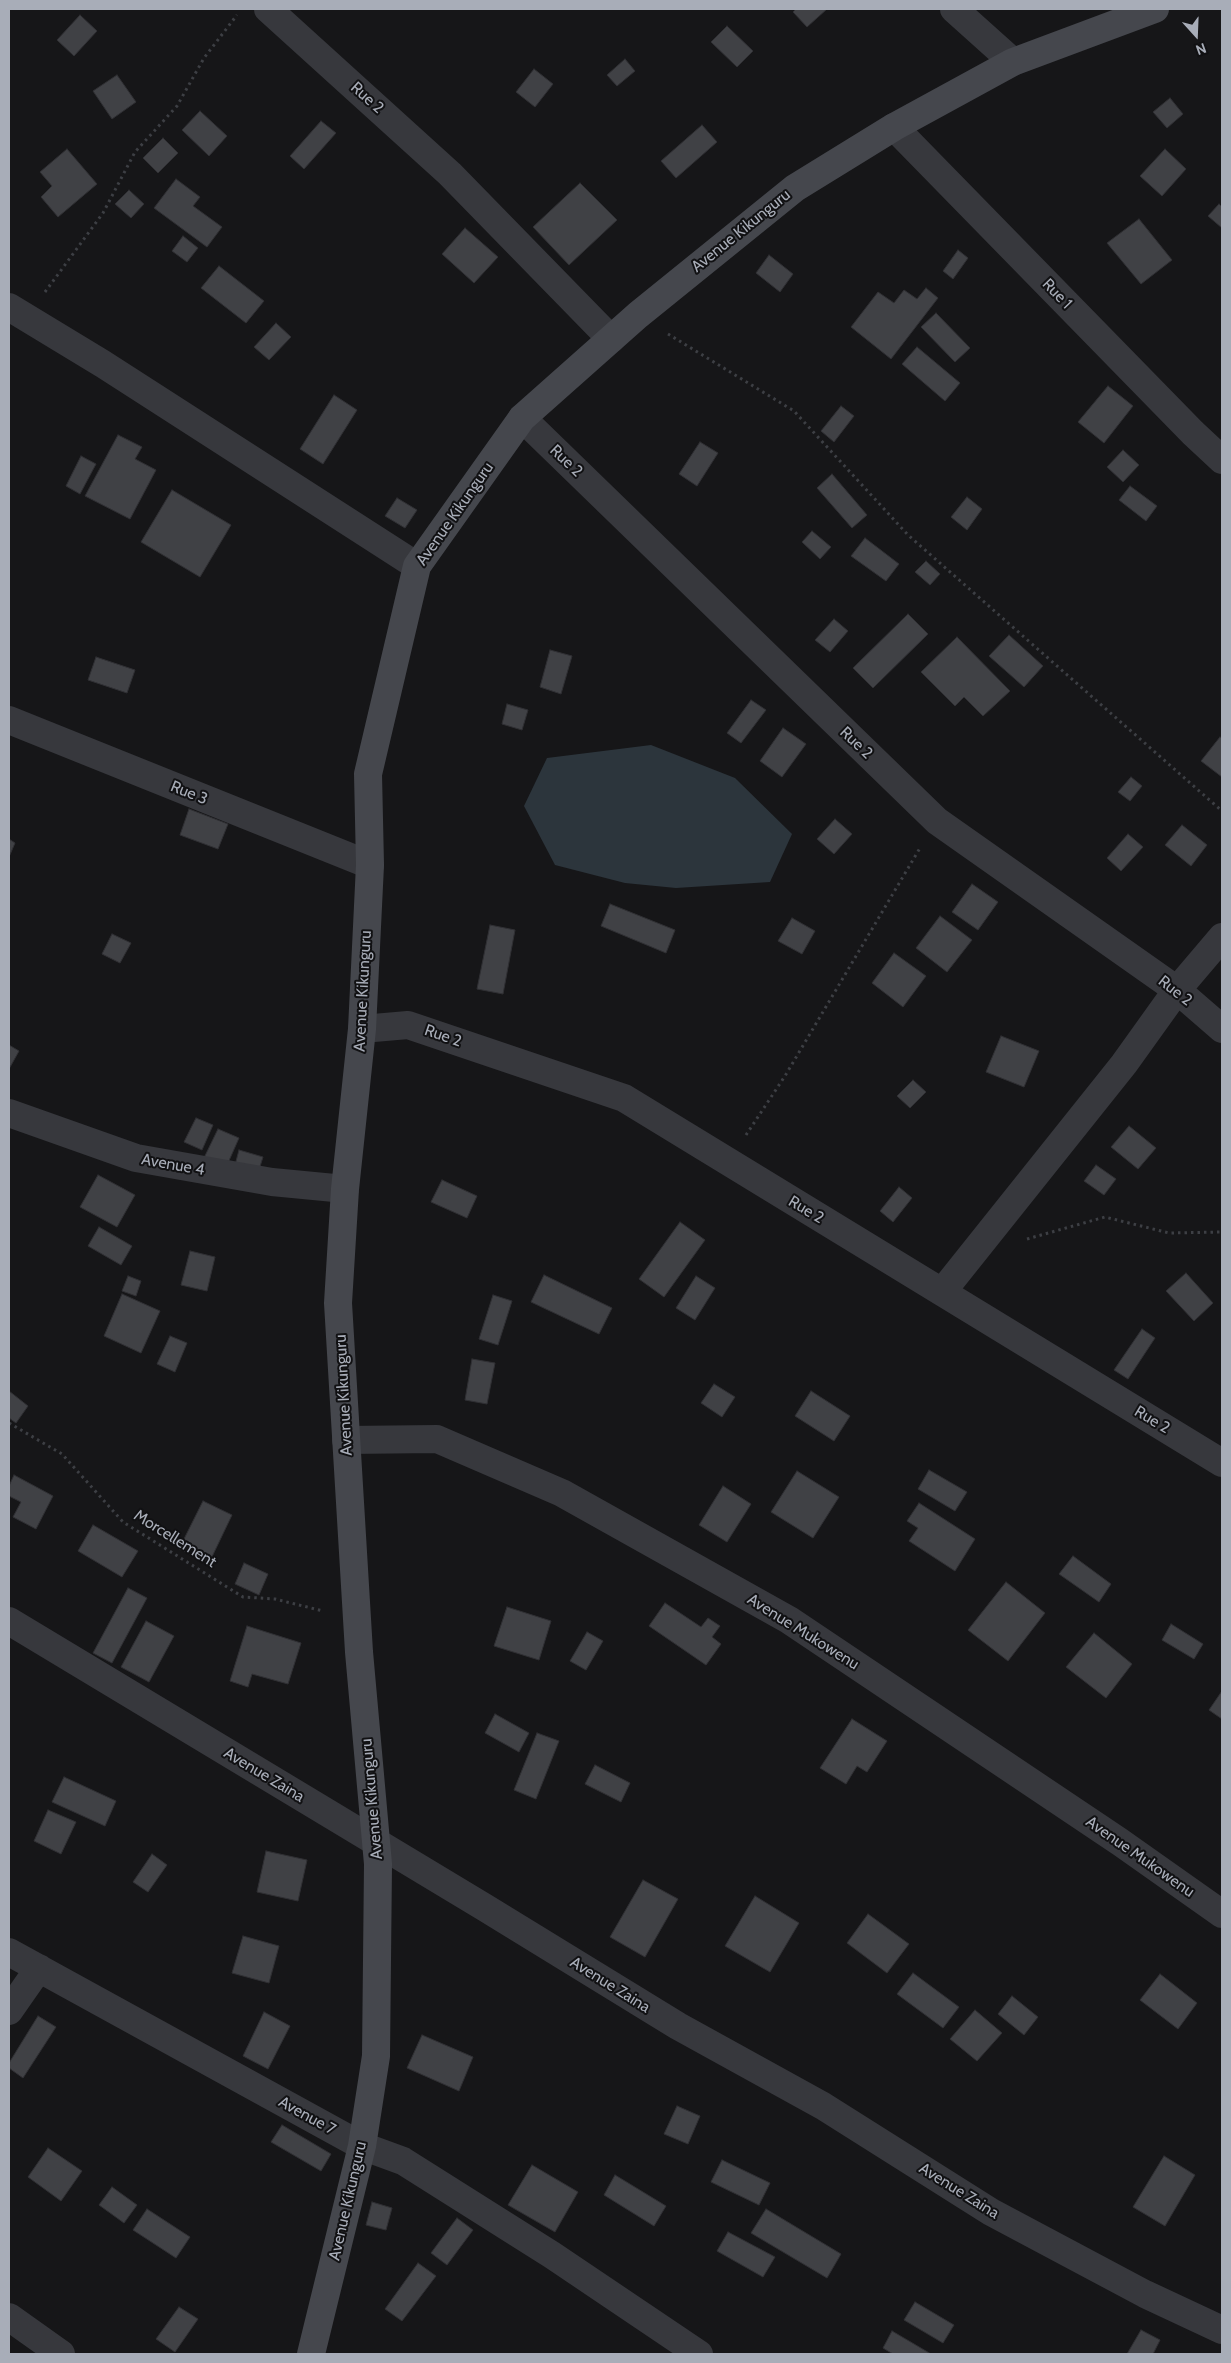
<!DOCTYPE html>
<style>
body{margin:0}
#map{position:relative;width:1231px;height:2363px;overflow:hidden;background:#161618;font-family:Cabin,sans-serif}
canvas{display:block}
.frame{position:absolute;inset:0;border:10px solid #a8adb8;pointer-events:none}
.north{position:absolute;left:1171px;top:10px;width:50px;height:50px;-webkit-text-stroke:4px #111113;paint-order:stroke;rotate:160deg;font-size:14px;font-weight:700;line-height:20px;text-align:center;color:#a8adb8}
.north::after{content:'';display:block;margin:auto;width:18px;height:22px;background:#a8adb8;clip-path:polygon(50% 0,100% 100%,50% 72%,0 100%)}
</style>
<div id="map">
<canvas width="1231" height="2363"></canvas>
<div class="frame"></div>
<div class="north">N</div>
</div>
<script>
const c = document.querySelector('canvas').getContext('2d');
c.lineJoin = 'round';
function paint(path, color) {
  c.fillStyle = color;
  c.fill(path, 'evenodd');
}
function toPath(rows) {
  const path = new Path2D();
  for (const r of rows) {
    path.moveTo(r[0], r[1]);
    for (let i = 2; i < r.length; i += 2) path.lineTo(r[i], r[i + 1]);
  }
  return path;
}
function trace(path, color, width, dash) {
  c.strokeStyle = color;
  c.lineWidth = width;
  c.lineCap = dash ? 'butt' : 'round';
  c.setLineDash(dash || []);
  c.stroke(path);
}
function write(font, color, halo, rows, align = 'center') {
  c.font = font + ' Cabin,sans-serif';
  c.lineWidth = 4;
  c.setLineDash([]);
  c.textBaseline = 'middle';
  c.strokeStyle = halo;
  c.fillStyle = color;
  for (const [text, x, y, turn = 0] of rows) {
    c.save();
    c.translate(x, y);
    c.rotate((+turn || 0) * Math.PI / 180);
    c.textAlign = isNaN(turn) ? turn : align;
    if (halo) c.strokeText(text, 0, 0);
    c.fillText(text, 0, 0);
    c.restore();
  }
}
paint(toPath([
 [651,745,735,778,792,834,770,882,676,888,625,883,555,865,524,806,547,758]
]), '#2c353c');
const building = toPath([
 [796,9,827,9,807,27,793,12,796,9],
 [80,15,97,31,74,56,57,40,80,15],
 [727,26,753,51,737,67,711,42,727,26],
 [625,59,635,71,617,86,607,75,625,59],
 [534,69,553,84,535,107,516,92,534,69],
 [117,75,136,102,112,119,93,91,117,75],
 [1170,98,1183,114,1167,128,1153,112,1170,98],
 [200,111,227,136,209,156,182,130,200,111],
 [321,121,336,133,304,169,290,156,321,121],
 [702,125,717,142,676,178,661,161,702,125],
 [163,138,178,153,158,173,143,158,163,138],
 [67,149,97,184,58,217,41,197,52,186,40,172,67,149],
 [1165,149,1186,169,1162,196,1140,176,1165,149],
 [176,179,200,197,193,206,222,227,207,247,154,208,176,179],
 [580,183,617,220,569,265,533,227,580,183],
 [129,190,144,204,131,218,115,204,129,190],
 [1219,204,1222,207,1222,228,1208,216,1219,204],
 [1139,219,1172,260,1141,284,1107,243,1139,219],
 [465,228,498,257,474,283,442,254,465,228],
 [183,236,198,248,187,262,172,251,183,236],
 [958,250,968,258,953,279,943,271,958,250],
 [769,255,793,274,780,292,756,273,769,255],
 [219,266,264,301,246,323,201,288,219,266],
 [926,288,938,298,891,359,851,327,878,292,894,303,904,290,917,299,926,288],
 [936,313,970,348,955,362,921,327,936,313],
 [276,323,291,337,269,360,254,347,276,323],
 [917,347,960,383,945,401,902,364,917,347],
 [1108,386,1133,406,1104,443,1078,422,1108,386],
 [334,395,357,410,323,464,300,449,334,395],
 [841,406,854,416,834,442,821,431,841,406],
 [118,435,142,447,135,459,156,470,130,519,85,496,118,435],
 [700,442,718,453,697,486,679,474,700,442],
 [1123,450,1139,465,1123,482,1107,467,1123,450],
 [81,456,96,464,80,494,66,486,81,456],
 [832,474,867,515,852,528,817,488,832,474],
 [1130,486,1157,506,1146,521,1119,500,1130,486],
 [172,490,231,525,200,577,141,542,172,490],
 [967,497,982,509,967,530,951,517,967,497],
 [397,498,417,510,405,528,385,516,397,498],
 [812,531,831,547,820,559,802,542,812,531],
 [865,538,899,564,886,581,851,556,865,538],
 [926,561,940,574,930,585,915,572,926,561],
 [908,614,928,634,873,688,853,668,908,614],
 [834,619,848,631,830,652,815,640,834,619],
 [1009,635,1043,666,1024,687,989,656,1009,635],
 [957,637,1010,691,983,716,964,697,955,706,921,672,957,637],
 [550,650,572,656,561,694,540,687,550,650],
 [96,657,135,670,127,693,88,680,96,657],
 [751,700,766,710,741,743,727,733,751,700],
 [507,704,528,710,522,730,502,724,507,704],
 [783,728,806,744,782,777,760,761,783,728],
 [1220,737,1222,739,1222,777,1201,761,1220,737],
 [1131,777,1142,786,1130,801,1118,792,1131,777],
 [189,809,228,824,218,849,180,835,189,809],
 [835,819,852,834,834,854,817,839,835,819],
 [1182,825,1207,845,1191,866,1165,845,1182,825],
 [1128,834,1143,847,1121,871,1107,858,1128,834],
 [9,839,15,843,9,857,9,839],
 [972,884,998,902,978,930,952,912,972,884],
 [610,904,675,930,666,953,601,926,610,904],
 [940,916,972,940,947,972,916,948,940,916],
 [792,918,815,931,802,954,778,941,792,918],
 [490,925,515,930,503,994,477,989,490,925],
 [112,934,131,943,120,963,102,954,112,934],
 [894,953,926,976,903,1007,872,983,894,953],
 [1001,1036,1039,1051,1024,1087,986,1072,1001,1036],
 [9,1045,19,1051,9,1069,9,1045],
 [913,1080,926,1092,910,1108,897,1096,913,1080],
 [196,1118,213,1125,202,1150,184,1142,196,1118],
 [1129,1126,1156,1148,1138,1169,1111,1147,1129,1126],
 [218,1129,239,1138,224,1172,202,1162,218,1129],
 [239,1150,263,1157,257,1176,234,1169,239,1150],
 [1096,1165,1116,1179,1104,1195,1084,1181,1096,1165],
 [98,1175,135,1195,117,1227,80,1207,98,1175],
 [442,1180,477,1196,467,1218,431,1202,442,1180],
 [899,1187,912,1198,893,1222,880,1211,899,1187],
 [680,1222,705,1240,664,1297,639,1279,680,1222],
 [99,1227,132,1246,121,1265,88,1246,99,1227],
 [190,1251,215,1257,207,1291,181,1285,190,1251],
 [1186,1273,1213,1303,1194,1321,1166,1291,1186,1273],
 [544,1275,612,1308,599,1334,531,1302,544,1275],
 [128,1276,141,1281,136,1296,122,1291,128,1276],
 [696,1276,715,1288,695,1320,676,1308,696,1276],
 [122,1294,160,1311,141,1353,104,1336,122,1294],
 [493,1295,512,1301,498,1345,479,1339,493,1295],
 [1142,1329,1155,1338,1128,1379,1114,1370,1142,1329],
 [170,1336,187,1343,175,1372,157,1364,170,1336],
 [472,1359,495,1363,487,1404,465,1400,472,1359],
 [714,1384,735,1397,722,1417,701,1403,714,1384],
 [9,1391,28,1406,16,1423,9,1418,9,1391],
 [811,1391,850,1416,834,1441,795,1416,811,1391],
 [929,1470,967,1492,955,1511,918,1489,929,1470],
 [797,1471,839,1497,813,1538,771,1512,797,1471],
 [14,1475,53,1496,36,1529,13,1517,21,1502,9,1496,9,1486,14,1475],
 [723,1486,751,1504,727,1542,699,1525,723,1486],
 [203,1501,232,1515,209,1563,179,1549,203,1501],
 [919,1503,975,1539,955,1571,909,1541,918,1528,907,1521,919,1503],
 [93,1525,138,1551,122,1577,78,1551,93,1525],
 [1073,1556,1111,1584,1099,1602,1059,1574,1073,1556],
 [244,1563,268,1574,259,1595,235,1584,244,1563],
 [1006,1582,1045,1613,1008,1661,968,1630,1006,1582],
 [128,1588,147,1598,112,1663,93,1653,128,1588],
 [665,1603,701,1627,708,1618,720,1626,712,1637,721,1644,706,1665,649,1626,665,1603],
 [507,1607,551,1621,539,1660,494,1646,507,1607],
 [146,1621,174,1636,149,1682,121,1667,146,1621],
 [1171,1624,1203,1644,1194,1659,1162,1640,1171,1624],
 [247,1626,301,1643,288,1684,252,1674,248,1687,230,1681,247,1626],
 [587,1632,603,1641,586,1670,570,1661,587,1632],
 [1094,1633,1132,1664,1106,1698,1066,1667,1094,1633],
 [1222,1691,1222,1719,1209,1710,1222,1691],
 [495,1714,529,1733,519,1752,485,1733,495,1714],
 [852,1719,887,1741,867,1772,857,1766,846,1784,820,1768,852,1719],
 [537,1733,559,1741,536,1799,514,1790,537,1733],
 [595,1765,630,1783,621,1802,585,1784,595,1765],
 [64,1777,116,1801,105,1826,52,1802,64,1777],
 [48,1810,76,1822,61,1854,34,1841,48,1810],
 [266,1851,307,1860,298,1901,257,1892,266,1851],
 [152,1854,167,1865,148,1892,133,1882,152,1854],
 [643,1880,678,1899,645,1957,610,1937,643,1880],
 [755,1896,799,1923,770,1972,725,1946,755,1896],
 [868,1914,909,1944,887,1973,847,1943,868,1914],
 [243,1936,279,1946,269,1983,232,1973,243,1936],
 [913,1973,959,2007,943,2028,897,1994,913,1973],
 [1160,1974,1197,2003,1178,2029,1140,2000,1160,1974],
 [1012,1996,1038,2017,1024,2035,998,2014,1012,1996],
 [975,2010,1002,2033,977,2061,950,2039,975,2010],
 [264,2012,290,2026,268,2069,243,2056,264,2012],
 [38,2016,56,2027,23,2078,9,2068,9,2063,38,2016],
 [422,2035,473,2057,459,2091,407,2068,422,2035],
 [677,2106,700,2116,688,2144,664,2134,677,2106],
 [282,2125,331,2154,321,2171,271,2142,282,2125],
 [48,2148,82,2171,61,2201,28,2177,48,2148],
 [1164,2156,1195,2175,1165,2226,1133,2207,1164,2156],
 [722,2160,770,2183,759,2205,711,2182,722,2160],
 [532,2165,578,2192,555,2232,508,2205,532,2165],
 [615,2175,666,2206,654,2226,604,2195,615,2175],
 [112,2187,137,2205,124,2223,99,2205,112,2187],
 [372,2202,392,2208,386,2230,366,2225,372,2202],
 [147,2209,190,2237,176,2258,133,2230,147,2209],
 [766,2209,841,2254,827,2278,751,2233,766,2209],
 [457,2218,473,2230,447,2265,431,2253,457,2218],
 [728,2232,775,2257,763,2277,717,2251,728,2232],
 [418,2263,436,2276,402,2321,385,2309,418,2263],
 [915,2302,954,2325,943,2343,904,2320,915,2302],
 [179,2307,198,2319,175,2352,156,2339,179,2307],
 [1141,2330,1160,2340,1153,2354,1127,2354,1141,2330],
 [892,2331,931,2354,893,2354,883,2348,892,2331]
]);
paint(building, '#404145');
trace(building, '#303034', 1);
trace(toPath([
 [45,292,103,213,135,152,177,106,204,58,237,15],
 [668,334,794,411,908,535,1222,811],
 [746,1135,785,1076,920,848],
 [1027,1239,1105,1217,1169,1233,1222,1232],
 [9,1423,62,1454,123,1522,243,1597,275,1599,323,1611]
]), '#3d3f44', 3, [2.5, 4]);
trace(toPath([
 [268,9,450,174,611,339],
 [954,9,1013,62],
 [894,127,1193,433,1222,460],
 [9,307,103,364,417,566],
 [522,418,937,821,1177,990,1222,1029],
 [9,720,370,865],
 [362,1029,408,1025,624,1098,1222,1463],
 [9,1113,136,1158,272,1182,345,1189],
 [942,1292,1124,1064,1177,990,1222,937],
 [346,1440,437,1439,562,1493,789,1620,1120,1842,1222,1914],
 [9,1621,484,1907,678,2026,823,2106,991,2212,1145,2294,1222,2330],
 [9,1952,362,2146,403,2161,552,2255,699,2354],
 [9,2011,39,1968],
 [9,2317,61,2354]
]), '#37383d', 28);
trace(toPath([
 [311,2354,362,2146,376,2056,378,1864,359,1652,338,1303,345,1189,362,1029,370,865,368,774,417,566,522,418,638,315,795,188,894,127,1013,62,1155,9]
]), '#45474d', 28);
write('16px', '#a8adb8', '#111113', [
 ["Rue 2",367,98,42],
 ["Avenue Kikunguru",741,231,-39],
 ["Rue 1",1057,294,46],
 ["Rue 2",566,461,44],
 ["Avenue Kikunguru",455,514,-55],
 ["Rue 2",856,743,44],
 ["Rue 3",189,793,22],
 ["Avenue Kikunguru",363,991,-87],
 ["Rue 2",1175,991,38],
 ["Rue 2",443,1036,19],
 ["Avenue 4",173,1165,10],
 ["Rue 2",806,1210,31],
 ["Avenue Kikunguru",344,1395,-93],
 ["Rue 2",1152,1420,31],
 ["Morcellement",175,1539,32],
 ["Avenue Mukowenu",803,1632,32],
 ["Avenue Zaina",264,1775,31],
 ["Avenue Kikunguru",372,1799,-95],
 ["Avenue Mukowenu",1140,1857,35],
 ["Avenue Zaina",610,1985,32],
 ["Avenue 7",307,2116,29],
 ["Avenue Zaina",959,2191,32],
 ["Avenue Kikunguru",348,2201,-77]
]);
</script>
